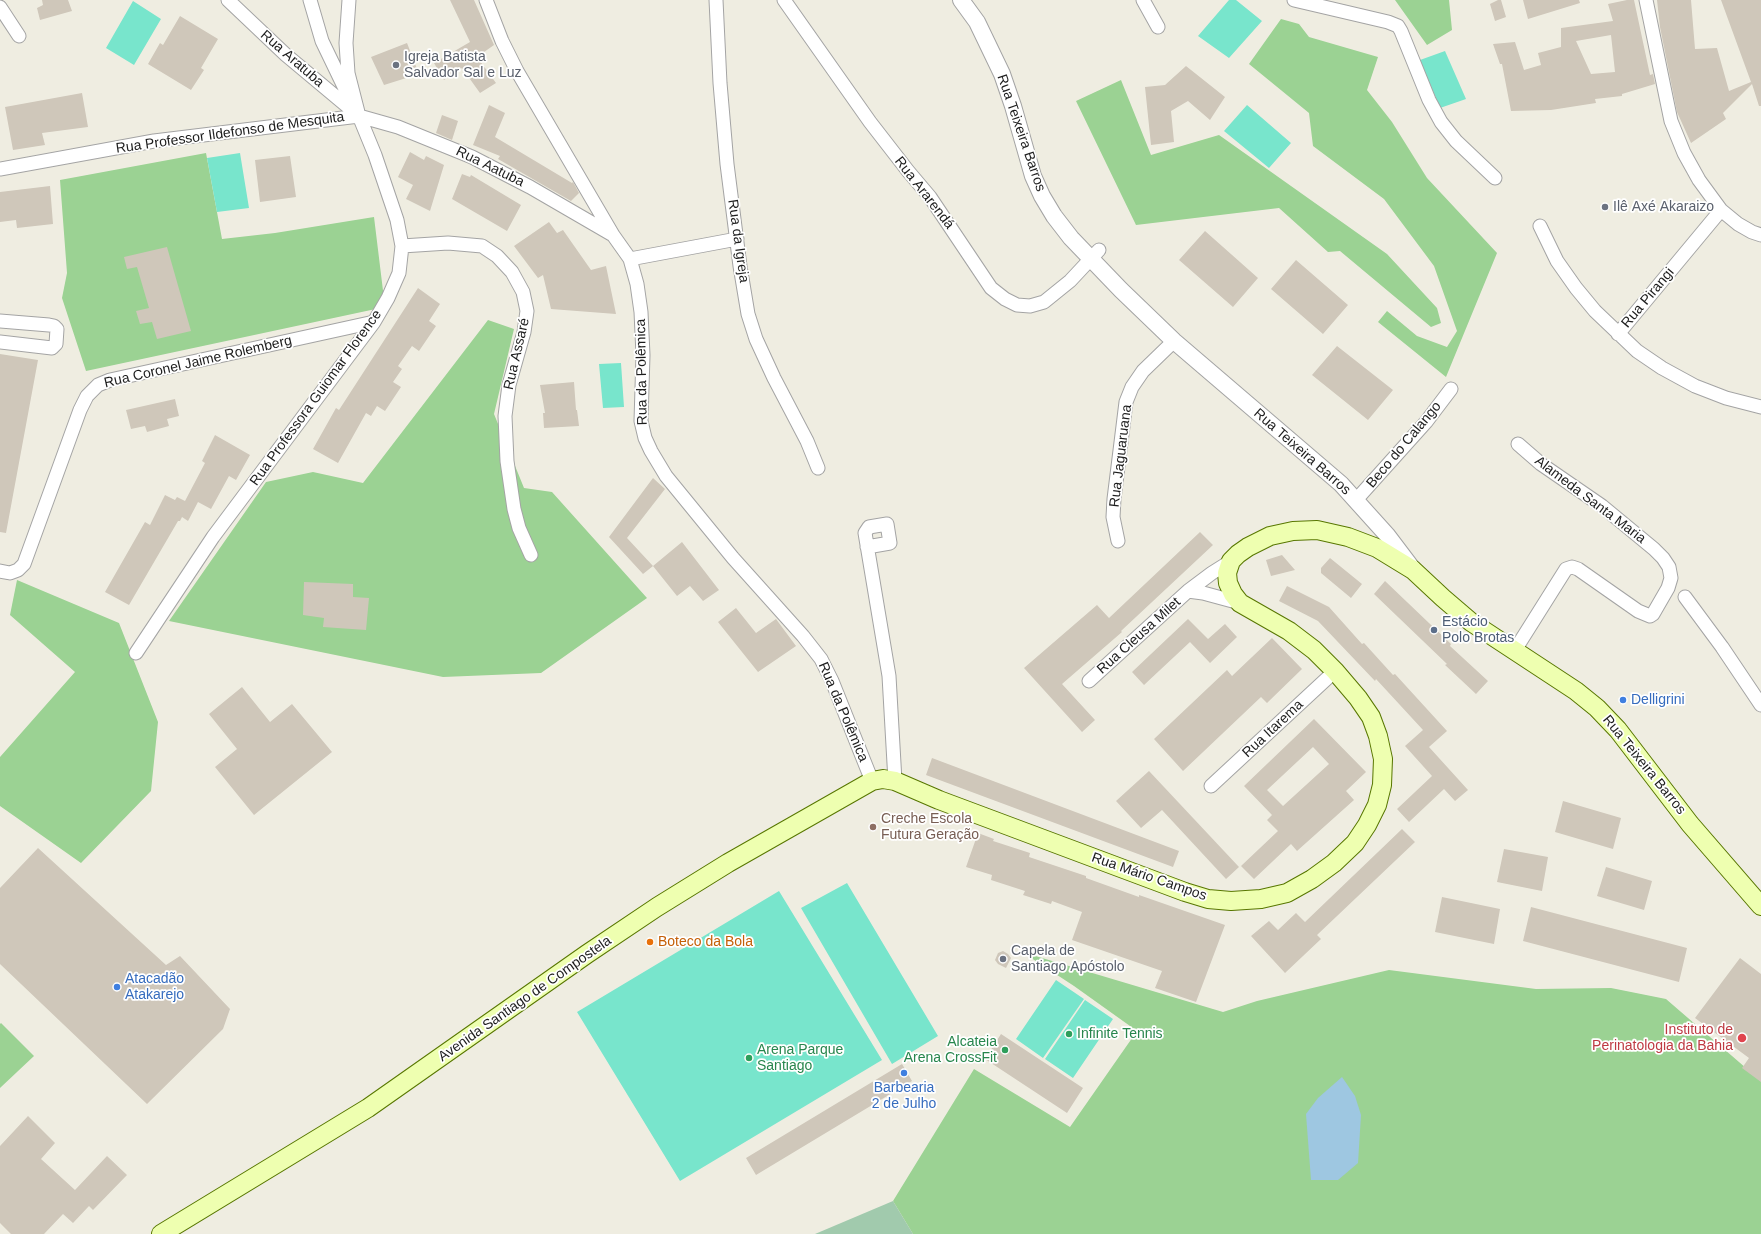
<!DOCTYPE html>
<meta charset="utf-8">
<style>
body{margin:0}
canvas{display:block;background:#efede1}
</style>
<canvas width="1761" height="1234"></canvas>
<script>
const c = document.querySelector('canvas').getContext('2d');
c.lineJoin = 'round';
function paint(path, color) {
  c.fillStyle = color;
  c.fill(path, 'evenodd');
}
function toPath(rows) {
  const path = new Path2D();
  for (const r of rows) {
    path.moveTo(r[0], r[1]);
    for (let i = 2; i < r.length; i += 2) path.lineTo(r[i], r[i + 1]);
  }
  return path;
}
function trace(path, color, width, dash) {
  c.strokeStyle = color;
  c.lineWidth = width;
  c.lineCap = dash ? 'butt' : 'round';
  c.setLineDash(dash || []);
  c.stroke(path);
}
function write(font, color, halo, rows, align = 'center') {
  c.font = font + ' Helvetica,sans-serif';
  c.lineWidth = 3.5;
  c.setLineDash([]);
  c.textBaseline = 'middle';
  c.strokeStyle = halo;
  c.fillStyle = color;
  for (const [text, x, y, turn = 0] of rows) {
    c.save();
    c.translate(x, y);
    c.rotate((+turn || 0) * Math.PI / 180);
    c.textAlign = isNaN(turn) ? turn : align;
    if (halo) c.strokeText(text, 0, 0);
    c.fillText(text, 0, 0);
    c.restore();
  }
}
paint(toPath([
 [1395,0,1449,0,1452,30,1427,45],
 [1281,19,1299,24,1309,37,1378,57,1367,90,1392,122,1427,178,1497,253,1446,377,1378,322,1387,311,1417,336,1447,347,1457,331,1434,266,1384,199,1313,146,1309,113,1249,64],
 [1121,80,1151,155,1219,135,1387,254,1437,308,1441,323,1431,327,1340,251,1328,252,1279,208,1136,225,1076,101],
 [206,153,222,239,275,233,374,217,385,307,86,371,62,298,67,273,60,180],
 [488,320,514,329,494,414,524,488,552,492,647,598,541,673,443,677,169,621,266,482,313,472,363,483],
 [17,580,119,623,158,722,151,791,81,863,0,806,0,757,75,672,10,615],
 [1022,952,1223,1012,1257,1001,1389,970,1536,989,1611,988,1666,999,1761,1081,1761,1234,913,1234,893,1201,974,1069,1070,1127,1137,1031,1074,986],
 [1,1023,34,1056,0,1088,0,1024]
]), '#9bd293');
paint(toPath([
 [893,1201,913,1234,815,1234]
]), '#a1caad');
paint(toPath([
 [1229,0,1236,0,1262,21,1229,58,1198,36],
 [133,1,161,19,134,65,106,48],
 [1445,51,1466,99,1440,108,1420,60],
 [1247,105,1291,143,1269,168,1224,131],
 [240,153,249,208,217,212,207,158],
 [621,363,624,407,603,408,599,364],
 [847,883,938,1036,892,1064,801,908],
 [779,891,882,1060,680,1181,577,1012],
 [1056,980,1084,999,1043,1058,1016,1039],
 [1085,1000,1113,1019,1073,1078,1045,1059]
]), '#78e5cc');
paint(toPath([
 [1342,1077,1355,1096,1361,1115,1358,1163,1338,1180,1311,1180,1306,1114,1318,1098]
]), '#9ec7e1');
paint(toPath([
 [42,0,68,0,72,11,40,20,37,8,43,5],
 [450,0,474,0,494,45,477,57,496,83,480,93,462,68,444,80,434,63,470,42],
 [1498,0,1501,0,1506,17,1495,21,1490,4],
 [1523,0,1579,0,1580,3,1528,19],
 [1627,0,1634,0,1650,75,1653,74,1655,84,1622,94,1622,96,1595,99,1596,103,1551,110,1511,111,1502,64,1500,64,1493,44,1515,42,1524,70,1541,65,1538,53,1561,47,1561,28,1613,21,1608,4],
 [1611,35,1615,72,1591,74,1576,41],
 [1657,0,1691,0,1695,49,1717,48,1729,91,1751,82,1721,0,1761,0,1761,106,1759,106,1752,84,1723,113,1726,119,1691,143,1677,112,1660,27],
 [180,16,218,39,201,68,204,70,191,90,148,64,160,43,163,45],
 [407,43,419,74,384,85,371,57],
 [1186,66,1225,97,1210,120,1188,101,1171,111,1174,142,1151,145,1145,87,1165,85],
 [82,93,88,127,42,133,45,145,13,150,5,107],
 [489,105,505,113,495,137,572,183,573,182,579,193,571,201,498,159,500,156,473,145],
 [442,115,458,121,452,140,436,133],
 [410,152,424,160,426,156,444,165,430,211,406,199,413,185,398,177],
 [290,156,296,197,260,202,255,160],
 [462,174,470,177,471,175,521,205,507,231,452,199],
 [50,186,53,224,17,228,16,220,0,222,0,192],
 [549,222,557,233,563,230,591,270,606,266,616,314,551,309,543,275,538,278,514,246],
 [1205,231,1258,278,1233,307,1179,260],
 [167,247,191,331,157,339,152,322,140,324,136,311,149,308,137,267,127,269,124,257],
 [1296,260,1348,305,1323,334,1271,289],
 [418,288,440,304,429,321,436,326,419,351,412,346,398,366,402,369,393,382,401,387,385,411,377,406,371,416,366,413,338,463,313,449,336,408,339,410],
 [1337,346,1393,390,1368,420,1312,375],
 [0,354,38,360,6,533,0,532],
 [574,382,576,410,577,410,579,426,544,428,543,413,545,413,540,385],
 [175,399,179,416,167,419,169,426,147,432,145,426,131,429,126,410],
 [215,435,250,455,236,480,229,476,211,509,198,502,188,521,182,517,180,521,178,521,129,605,105,592,145,522,150,525,165,495,175,500,177,497,185,501,205,463,202,461],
 [653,478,665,489,627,538,653,566,643,574,609,537],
 [1200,532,1213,545,1121,631,1122,632,1062,684,1095,720,1082,732,1024,668,1097,605,1109,618],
 [682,542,719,590,703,601,690,586,677,596,653,566],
 [1282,555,1295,570,1271,576,1266,560],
 [1330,558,1362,584,1351,598,1321,573,1321,568],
 [1385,581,1451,644,1450,646,1488,681,1476,694,1445,665,1447,664,1374,594],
 [304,582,353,584,353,597,369,598,366,630,323,627,324,618,303,615],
 [1287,586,1329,607,1362,644,1364,643,1393,675,1395,674,1447,731,1429,747,1468,790,1455,801,1444,789,1409,822,1397,809,1432,776,1405,746,1423,730,1376,679,1375,681,1318,621,1279,601],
 [736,608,756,633,776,619,796,646,758,672,718,622],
 [1188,619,1208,639,1225,624,1237,637,1210,663,1190,642,1144,685,1132,672],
 [1272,638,1302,669,1267,703,1261,697,1183,771,1154,739,1227,670,1232,676],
 [242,687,270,722,292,704,332,752,254,815,215,767,237,749,209,714],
 [1314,719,1366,772,1346,791,1354,800,1297,851,1291,844,1254,879,1241,866,1278,831,1267,820,1272,815,1244,786],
 [1313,747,1329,764,1283,806,1267,790],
 [932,758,1179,851,1173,867,926,775],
 [1149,771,1239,867,1226,879,1162,810,1141,828,1116,801],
 [1563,801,1621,818,1613,849,1555,832],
 [1402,829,1415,842,1317,935,1321,939,1285,973,1251,936,1269,921,1278,930,1296,913,1305,922],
 [978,833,994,839,993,841,1030,853,1029,857,1086,876,1086,878,1139,897,1139,895,1225,925,1196,1002,1155,988,1162,971,1072,940,1082,912,1052,901,1051,904,1023,895,1025,891,991,880,992,875,966,867],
 [38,848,166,965,180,956,230,1009,223,1029,147,1104,0,964,0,888],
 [1504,849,1548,857,1542,891,1497,882],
 [1606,867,1652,881,1644,910,1597,896],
 [1442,897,1500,909,1494,944,1435,932],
 [1531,907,1687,948,1679,982,1523,941],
 [1003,951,1008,954,1011,958,1006,968,998,964,995,960,998,953],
 [1740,958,1761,974,1761,1082,1742,1068,1749,1058,1695,1018],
 [1001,1034,1083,1088,1067,1113,985,1059],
 [902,1064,912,1081,756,1175,746,1158],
 [28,1116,55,1143,41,1159,75,1190,107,1156,127,1175,93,1210,89,1206,73,1223,63,1214,44,1234,11,1234,0,1223,0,1146]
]), '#cfc7ba');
const minor = toPath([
 [228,0,286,55,359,116],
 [310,0,322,41,348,95],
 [486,0,502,41,517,71,613,235,630,259,637,284,641,312,643,355,641,421,645,438,651,451,666,476,733,558,803,636,821,659,832,681,872,781],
 [716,0,720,83,727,164,740,266,748,314,756,339,774,378,807,441,818,468],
 [784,0,870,122,908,171,930,197,991,288,1005,299,1017,305,1030,306,1044,302,1070,281,1099,250],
 [1143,0,1158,27],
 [1294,0,1388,22,1398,26,1401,31,1429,100,1441,122,1456,141,1495,178],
 [1646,0,1671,121,1684,153,1699,180,1721,210,1738,224,1752,232,1761,235],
 [0,7,19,36],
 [0,169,154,141,359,116,398,127,472,157,530,187,611,234],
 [1540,226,1557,261,1576,288,1595,311,1637,351,1662,368,1695,386,1726,398,1761,407],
 [402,246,448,243,482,246,497,256,512,272,523,292,527,311,524,332,509,385,505,416,507,461,514,509,519,528,531,555],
 [630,259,737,239],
 [0,321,49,325,54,326,57,329,56,344,52,348,0,342],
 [1618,334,1721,210],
 [1356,500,1426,422,1451,389],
 [1118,541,1113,517,1114,499,1126,402,1132,387,1143,371,1174,341],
 [867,547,890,543,887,524,869,527,865,533,889,676,895,781],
 [0,571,10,573,18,570,24,564,80,410,87,396,98,385,110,380,374,322],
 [1188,591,1203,593,1240,603],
 [1685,597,1722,647,1761,705],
 [1515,650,1566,569,1572,567,1578,569,1638,611,1650,616,1653,614,1668,588,1671,578,1669,567,1663,558,1654,549,1602,506,1541,464,1518,444],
 [136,653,213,537,374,322,388,298,399,273,402,246,397,220,375,155,359,116,348,73,346,43,349,0],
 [1089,681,1188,591,1212,573,1231,561],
 [1211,786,1335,671]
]);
const tertiary = toPath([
 [961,0,977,22,1002,74,1013,106,1033,176,1042,196,1054,216,1071,238,1121,290,1174,341,1341,484,1387,535,1412,568]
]);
const secondary = toPath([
 [161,1234,368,1108,587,954,657,907,728,863,872,781,883,779,895,781,939,800,1185,892,1208,899,1231,901,1261,899,1287,893,1312,879,1334,863,1355,843,1367,825,1377,805,1382,785,1383,759,1378,736,1371,717,1358,698,1335,671,1314,650,1289,631,1240,603,1233,594,1228,583,1227,573,1231,561,1238,554,1248,547,1270,536,1293,531,1317,530,1348,537,1377,548,1413,570,1443,598,1471,622,1576,691,1597,708,1618,730,1690,824,1761,906]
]);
trace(minor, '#a4a4a4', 15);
trace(tertiary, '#a4a4a4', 18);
trace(secondary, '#587700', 20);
trace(minor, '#fff', 13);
trace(tertiary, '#fff', 16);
trace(secondary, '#eeffb0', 18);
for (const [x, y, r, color] of [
 [396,65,4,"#6b7280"],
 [1605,207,4,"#6b7280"],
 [1434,630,4,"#5c6f8a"],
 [1623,700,4,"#3f7fe0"],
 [873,827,4,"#8d6e63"],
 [650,942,4,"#e8710a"],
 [1003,959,4,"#6b7280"],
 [117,987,4,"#3f7fe0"],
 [1069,1034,4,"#2e9e5b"],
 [1742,1038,5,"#e0444e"],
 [1005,1050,4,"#2e9e5b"],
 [749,1058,4,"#2e9e5b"],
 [904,1073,4,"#3f7fe0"]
]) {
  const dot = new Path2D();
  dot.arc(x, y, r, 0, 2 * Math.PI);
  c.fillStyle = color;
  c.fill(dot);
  trace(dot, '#fff', 1.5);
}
write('14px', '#5b616d', '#fff', [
 ["Igreja Batista",404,57],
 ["Salvador Sal e Luz",404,73],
 ["Ilê Axé Akaraizo",1613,207],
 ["Capela de",1011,951],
 ["Santiago Apóstolo",1011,967]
], 'left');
write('14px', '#1d1d1d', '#fff', [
 ["Rua Aratuba",292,59,41],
 ["Rua Professor Ildefonso de Mesquita",230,133,-8],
 ["Rua Teixeira Barros",1021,133,71],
 ["Rua Aatuba",490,167,26],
 ["Rua Ararendá",924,193,52],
 ["Rua da Igreja",738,241,82],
 ["Rua Pirangi",1648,298,-50],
 ["Rua Assaré",517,354,-77],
 ["Rua Coronel Jaime Rolemberg",198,362,-13],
 ["Rua da Polêmica",642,372,-91],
 ["Rua Professora Guiomar Florence",316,398,-54],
 ["Beco do Calango",1404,445,-50],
 ["Rua Teixeira Barros",1302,452,41],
 ["Rua Jaguaruana",1121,456,-83],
 ["Alameda Santa Maria",1590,500,37],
 ["Rua Cleusa Milet",1139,636,-42],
 ["Rua da Polêmica",843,712,67],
 ["Rua Itarema",1273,729,-43],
 ["Rua Teixeira Barros",1644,765,51],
 ["Rua Mário Campos",1149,877,19],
 ["Avenida Santiago de Compostela",525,999,-35]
]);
write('14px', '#4e5e75', '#fff', [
 ["Estácio",1442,622],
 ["Polo Brotas",1442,638]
], 'left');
write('14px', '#366cbe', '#fff', [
 ["Delligrini",1631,700],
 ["Atacadão",125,979],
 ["Atakarejo",125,995],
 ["Barbearia",904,1088,"center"],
 ["2 de Julho",904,1104,"center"]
], 'left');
write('14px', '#785e54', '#fff', [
 ["Creche Escola",881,819],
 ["Futura Geração",881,835]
], 'left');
write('14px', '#c56008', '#fff', [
 ["Boteco da Bola",658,942]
], 'left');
write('14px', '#be3a42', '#fff', [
 ["Instituto de",1733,1030],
 ["Perinatologia da Bahia",1733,1046]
], 'right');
write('14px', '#27864d', '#fff', [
 ["Infinite Tennis",1077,1034],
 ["Alcateia",997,1042,"right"],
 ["Arena CrossFit",997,1058,"right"],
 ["Arena Parque",757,1050],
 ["Santiago",757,1066]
], 'left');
</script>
